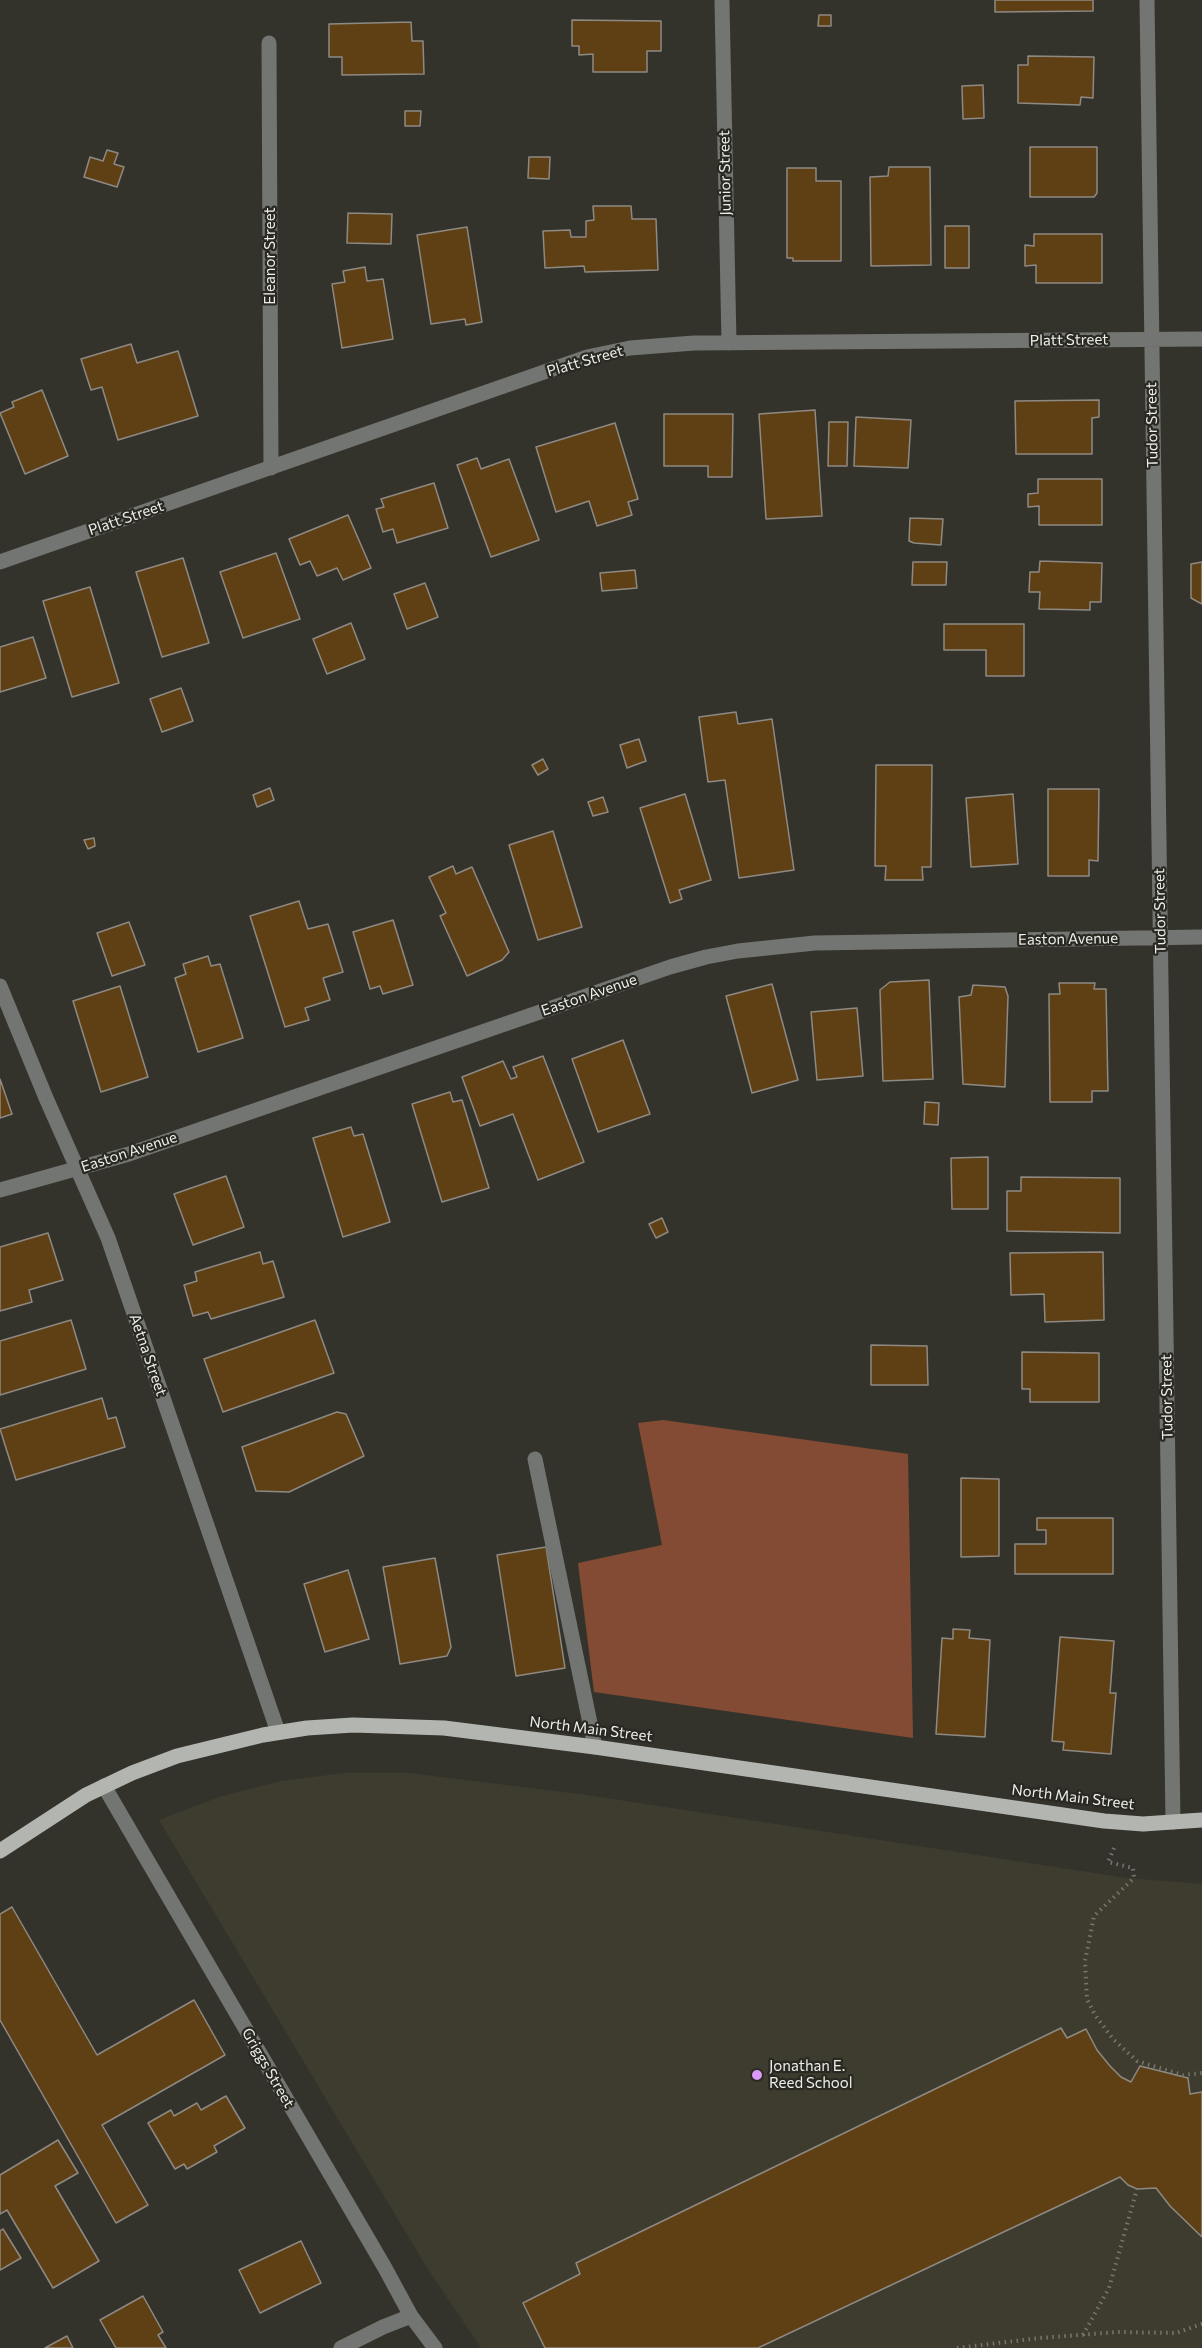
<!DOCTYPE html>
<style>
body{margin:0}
canvas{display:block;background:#33332c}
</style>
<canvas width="1202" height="2348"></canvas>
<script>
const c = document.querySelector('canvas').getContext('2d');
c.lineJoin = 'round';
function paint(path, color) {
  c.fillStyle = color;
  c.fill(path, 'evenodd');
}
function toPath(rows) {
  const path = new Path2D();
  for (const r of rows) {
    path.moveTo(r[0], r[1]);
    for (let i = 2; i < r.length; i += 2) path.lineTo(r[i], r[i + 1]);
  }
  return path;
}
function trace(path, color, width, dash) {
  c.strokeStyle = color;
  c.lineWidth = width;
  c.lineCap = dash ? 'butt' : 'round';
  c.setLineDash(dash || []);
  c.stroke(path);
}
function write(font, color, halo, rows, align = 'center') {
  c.font = font + ' Commissioner,sans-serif';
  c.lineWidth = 4.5;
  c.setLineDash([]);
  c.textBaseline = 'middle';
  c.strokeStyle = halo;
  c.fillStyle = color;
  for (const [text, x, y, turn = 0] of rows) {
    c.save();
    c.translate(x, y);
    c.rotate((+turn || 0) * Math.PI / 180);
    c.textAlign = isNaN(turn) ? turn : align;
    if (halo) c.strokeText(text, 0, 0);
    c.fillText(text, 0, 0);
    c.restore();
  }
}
paint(toPath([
 [345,1773,409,1773,587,1795,1127,1878,1202,1884,1202,2348,481,2348,426,2266,159,1820,219,1797,281,1781]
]), '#3d3c2f');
paint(toPath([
 [663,1420,908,1454,913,1738,594,1692,578,1563,662,1545,638,1423]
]), '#834b34');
const building = toPath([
 [995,0,1093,0,1093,11,995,12,995,0],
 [819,15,831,15,831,26,818,26,819,15],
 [572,20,661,21,661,51,647,51,647,72,593,72,593,54,579,55,579,46,572,46,572,20],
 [411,22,412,41,423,41,424,74,342,75,342,57,329,57,329,24,411,22],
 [1028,56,1094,57,1093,98,1081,97,1080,105,1018,103,1018,65,1028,65,1028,56],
 [983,85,984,118,963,119,962,86,983,85],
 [405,111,421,111,420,126,405,126,405,111],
 [1030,147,1097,147,1097,193,1094,197,1030,197,1030,147],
 [107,150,118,153,114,164,124,167,117,187,84,177,90,157,103,161,107,150],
 [529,157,550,157,549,179,528,178,529,157],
 [889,167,930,167,931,265,871,266,870,177,888,176,889,167],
 [787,168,816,168,816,181,841,181,841,261,793,261,793,258,787,258,787,168],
 [593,206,631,206,632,219,656,219,658,270,585,272,584,266,545,268,543,231,570,230,571,237,586,237,586,221,594,220,593,206],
 [348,213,392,214,391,244,347,243,348,213],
 [945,226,969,226,969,268,945,268,945,226],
 [467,227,482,322,466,325,465,319,431,324,417,235,467,227],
 [1034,234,1102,234,1102,283,1036,283,1036,265,1025,266,1025,245,1034,246,1034,234],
 [365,267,367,281,383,279,393,339,342,348,332,284,345,282,343,271,365,267],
 [131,344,137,363,178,351,198,416,118,440,102,387,91,390,81,359,131,344],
 [42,390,68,456,25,474,0,413,14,407,12,402,42,390],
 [1099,400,1099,417,1092,418,1092,454,1016,454,1015,401,1099,400],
 [815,410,822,516,766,519,759,414,815,410],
 [664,414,733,414,732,477,708,477,708,466,664,466,664,414],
 [856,417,911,420,908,468,854,466,856,417],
 [829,422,848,422,847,466,828,466,829,422],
 [615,423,638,499,628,502,632,515,597,526,589,501,556,512,536,447,615,423],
 [477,458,481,469,509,459,539,540,491,557,457,465,477,458],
 [1038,479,1102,479,1102,525,1039,525,1039,506,1028,507,1028,494,1038,493,1038,479],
 [434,483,448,528,397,543,393,529,383,532,376,509,384,507,381,499,434,483],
 [348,515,371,568,343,580,337,568,317,576,310,561,300,565,289,539,348,515],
 [910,518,943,519,941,545,914,543,909,541,910,518],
 [276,553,300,619,243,638,220,572,276,553],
 [183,558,209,643,162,657,136,572,183,558],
 [1040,561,1102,563,1101,602,1090,602,1090,610,1039,609,1040,592,1029,592,1030,572,1039,572,1040,561],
 [913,562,947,562,946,585,912,585,913,562],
 [1202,562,1202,604,1191,598,1191,564,1202,562],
 [635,570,637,588,602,591,600,573,635,570],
 [425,583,438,617,407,629,394,594,425,583],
 [90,587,119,683,72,697,43,601,90,587],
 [351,623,365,659,327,674,313,639,351,623],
 [944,624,1024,624,1024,676,986,676,986,650,944,650,944,624],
 [33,637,46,678,0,692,0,647,33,637],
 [181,688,193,721,162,732,150,699,181,688],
 [736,712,738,724,772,719,794,870,739,878,725,780,708,782,699,717,736,712],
 [639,739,646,761,627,768,620,745,639,739],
 [543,759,548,769,538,775,532,765,543,759],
 [876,765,932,765,931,867,922,867,923,880,885,880,886,866,875,866,876,765],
 [270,788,274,800,257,807,253,795,270,788],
 [1048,789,1099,789,1098,861,1089,860,1089,876,1048,876,1048,789],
 [685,794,711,880,679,890,682,899,670,903,640,808,685,794],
 [1013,794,1018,864,971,867,966,798,1013,794],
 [603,797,608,812,593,816,588,802,603,797],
 [553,831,582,927,538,940,509,845,553,831],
 [94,838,95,846,88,849,84,840,94,838],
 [453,866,456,874,472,867,509,952,502,960,467,976,440,916,446,913,429,877,453,866],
 [299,901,308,929,328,924,343,972,323,978,330,1000,305,1008,309,1020,285,1027,250,916,299,901],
 [393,920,413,985,383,994,380,986,370,989,353,932,393,920],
 [129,922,145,965,112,976,97,933,129,922],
 [208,956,211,966,220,964,243,1038,198,1052,175,978,186,974,183,964,208,956],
 [929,980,933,1079,883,1081,880,990,890,982,929,980],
 [1059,983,1095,983,1094,989,1106,989,1108,1091,1092,1091,1092,1102,1050,1102,1049,994,1060,994,1059,983],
 [772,984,798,1080,752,1093,726,996,772,984],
 [973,985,1005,987,1008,996,1005,1087,963,1084,959,997,971,995,973,985],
 [120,986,148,1077,101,1092,73,1001,120,986],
 [857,1008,863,1076,817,1080,811,1012,857,1008],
 [623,1040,650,1114,598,1132,572,1059,623,1040],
 [543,1056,584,1162,538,1180,513,1114,480,1126,462,1077,503,1061,511,1079,517,1077,513,1067,543,1056],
 [0,1079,12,1114,0,1118,0,1079],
 [450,1092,453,1102,462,1100,489,1188,442,1202,412,1104,450,1092],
 [925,1102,939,1103,938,1125,924,1124,925,1102],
 [351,1127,354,1136,363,1134,390,1222,343,1237,313,1138,351,1127],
 [988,1157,988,1209,952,1209,951,1158,988,1157],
 [226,1176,244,1227,193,1245,174,1194,226,1176],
 [1021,1177,1120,1178,1120,1233,1007,1231,1007,1191,1021,1191,1021,1177],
 [662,1218,668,1232,656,1238,649,1224,662,1218],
 [48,1233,63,1280,29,1290,32,1302,0,1311,0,1247,48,1233],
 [260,1252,263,1264,273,1261,284,1297,211,1319,208,1312,193,1316,184,1285,197,1281,195,1272,260,1252],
 [1103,1252,1104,1320,1045,1322,1044,1294,1011,1295,1010,1253,1103,1252],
 [71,1320,86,1369,0,1395,0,1341,71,1320],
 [315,1320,334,1373,223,1412,204,1359,315,1320],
 [871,1345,927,1346,928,1385,871,1385,871,1345],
 [1022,1352,1099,1353,1099,1402,1030,1402,1030,1389,1022,1389,1022,1352],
 [102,1398,108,1419,116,1417,125,1447,16,1480,0,1429,102,1398],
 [337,1412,346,1414,364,1456,289,1492,256,1491,242,1447,337,1412],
 [961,1478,999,1479,999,1556,961,1557,961,1478],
 [1037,1518,1113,1518,1113,1574,1015,1574,1015,1544,1046,1544,1046,1530,1037,1530,1037,1518],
 [546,1547,565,1668,516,1676,497,1555,546,1547],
 [435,1558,451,1647,447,1656,400,1664,383,1567,435,1558],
 [348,1570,369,1639,325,1652,304,1584,348,1570],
 [953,1629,970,1630,969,1638,990,1640,985,1737,936,1734,942,1638,953,1639,953,1629],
 [1060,1637,1114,1641,1110,1693,1116,1693,1111,1754,1063,1750,1064,1742,1052,1741,1060,1637],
 [12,1907,97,2055,194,2000,225,2055,102,2125,148,2205,116,2223,0,2020,0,1914,12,1907],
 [1061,2028,1067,2038,1086,2029,1097,2050,1110,2066,1121,2077,1131,2082,1140,2066,1188,2078,1190,2094,1202,2092,1202,2237,1170,2206,1156,2188,1137,2189,1128,2185,1120,2177,758,2348,545,2348,523,2303,580,2274,576,2263,1061,2028],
 [226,2096,245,2128,214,2146,217,2152,187,2169,184,2164,175,2169,148,2123,171,2110,174,2116,197,2103,201,2110,226,2096],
 [58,2140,78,2173,55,2186,99,2261,53,2288,7,2210,0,2214,0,2175,58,2140],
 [3,2229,21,2258,0,2270,0,2231,3,2229],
 [301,2241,321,2283,260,2313,239,2270,301,2241],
 [143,2296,163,2332,158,2335,166,2348,116,2348,100,2320,143,2296],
 [67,2336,73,2348,45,2348,67,2336]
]);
paint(building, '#5f4015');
trace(building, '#8e8983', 1.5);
trace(toPath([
 [1114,1848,1108,1862,1133,1868,1134,1878,1094,1916,1085,1961,1087,1999,1095,2015,1113,2039,1137,2061,1183,2075,1202,2073],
 [1083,2335,1109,2288,1137,2189],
 [957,2348,1040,2338,1118,2332,1176,2333,1202,2324]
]), '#777772', 4, [1.5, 4.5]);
trace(toPath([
 [1147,0,1173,1822],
 [722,2,729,343],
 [269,43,271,468],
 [0,562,587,357,630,348,694,343,1202,339],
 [0,986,46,1098,108,1238,278,1732],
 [0,1190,129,1154,670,967,706,957,738,951,815,943,1202,937],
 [535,1459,595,1747],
 [104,1786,385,2268,411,2316,435,2348],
 [341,2348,383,2327,411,2316]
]), '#737572', 15);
trace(toPath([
 [0,1851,86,1795,132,1773,177,1756,263,1735,307,1728,353,1725,444,1728,595,1747,1104,1821,1143,1824,1202,1820]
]), '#b3b6b0', 15);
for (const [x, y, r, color] of [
 [757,2075,6,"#d99af7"]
]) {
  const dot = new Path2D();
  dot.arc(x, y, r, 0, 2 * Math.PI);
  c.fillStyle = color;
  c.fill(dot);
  trace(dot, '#292922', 2);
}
write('15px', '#eeeeea', '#292922', [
 ["Junior Street",725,173,-91],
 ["Eleanor Street",270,256,-90],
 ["Platt Street",1069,340,-1],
 ["Platt Street",585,361,-16],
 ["Tudor Street",1152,425,-91],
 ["Platt Street",126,518,-19],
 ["Tudor Street",1160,911,-91],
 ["Easton Avenue",1068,939,-1],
 ["Easton Avenue",589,995,-19],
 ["Easton Avenue",129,1152,-18],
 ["Aetna Street",148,1355,71],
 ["Tudor Street",1167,1397,-91],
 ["North Main Street",591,1729,7],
 ["North Main Street",1073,1797,7],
 ["Griggs Street",268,2068,60]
]);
write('15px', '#eeeeea', '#292922', [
 ["Jonathan E.",769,2066],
 ["Reed School",769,2083]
], 'left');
</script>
